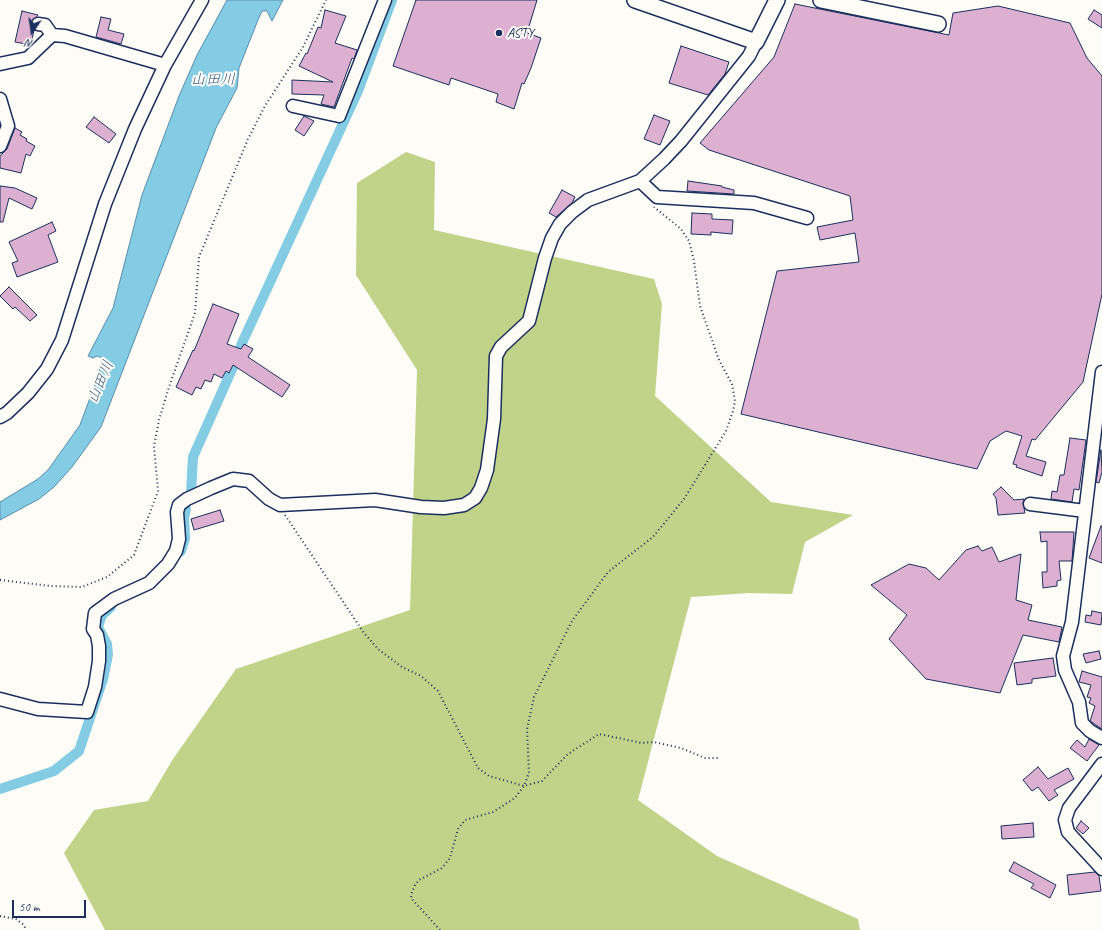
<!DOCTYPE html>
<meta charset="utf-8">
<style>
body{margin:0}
#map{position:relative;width:1102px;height:930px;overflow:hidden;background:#fdfcf7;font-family:Caveat,sans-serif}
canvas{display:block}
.north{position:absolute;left:12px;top:12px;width:40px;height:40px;-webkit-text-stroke:3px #fdfcf7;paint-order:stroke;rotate:193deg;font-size:11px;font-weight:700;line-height:16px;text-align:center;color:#1b2f5e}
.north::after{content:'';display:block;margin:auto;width:14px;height:18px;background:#1b2f5e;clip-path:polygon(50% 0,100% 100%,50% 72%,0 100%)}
.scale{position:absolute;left:12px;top:900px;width:74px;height:18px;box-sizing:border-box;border:2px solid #1b2f5e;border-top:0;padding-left:5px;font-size:12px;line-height:14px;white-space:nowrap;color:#1b2f5e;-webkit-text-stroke:3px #fdfcf7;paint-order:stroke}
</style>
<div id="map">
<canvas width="1102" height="930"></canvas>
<div class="north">N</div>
<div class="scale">50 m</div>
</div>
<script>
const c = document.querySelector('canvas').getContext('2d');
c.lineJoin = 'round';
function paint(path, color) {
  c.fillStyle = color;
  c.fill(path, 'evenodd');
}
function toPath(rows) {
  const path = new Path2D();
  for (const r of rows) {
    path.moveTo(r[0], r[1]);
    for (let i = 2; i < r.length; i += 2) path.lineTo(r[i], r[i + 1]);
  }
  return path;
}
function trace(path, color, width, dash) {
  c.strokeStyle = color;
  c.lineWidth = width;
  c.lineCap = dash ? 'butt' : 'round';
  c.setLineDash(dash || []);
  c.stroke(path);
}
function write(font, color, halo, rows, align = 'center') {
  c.font = font + ' Caveat,"Klee One",sans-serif';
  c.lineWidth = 4;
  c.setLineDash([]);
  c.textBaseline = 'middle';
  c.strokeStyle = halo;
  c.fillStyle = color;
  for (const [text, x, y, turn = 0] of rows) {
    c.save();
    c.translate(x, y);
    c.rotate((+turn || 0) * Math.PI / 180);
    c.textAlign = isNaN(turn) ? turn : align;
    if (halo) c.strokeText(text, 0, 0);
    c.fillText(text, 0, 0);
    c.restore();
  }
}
paint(toPath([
 [406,152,435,162,434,230,654,279,662,304,655,396,771,502,853,515,805,542,792,594,749,593,691,597,638,800,717,856,858,919,860,930,105,930,64,853,94,810,148,801,173,759,236,669,410,610,417,370,356,275,357,183]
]), '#c1d388');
const water = toPath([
 [227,0,283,0,272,21,267,11,262,11,258,20,239,68,237,88,216,128,101,427,72,467,54,487,39,499,0,520,0,502,38,479,48,470,80,425,97,379,102,358,97,356,93,358,88,356,113,308,142,195,179,96,197,55,227,0]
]);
paint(water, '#83cce3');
trace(water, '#598dae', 1);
trace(toPath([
 [191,492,193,457,233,367,242,343,358,91,392,0],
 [181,551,185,538,184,517,186,509],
 [0,789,54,771,79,751,103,679,108,655,107,644,98,627,102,615,111,607]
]), '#83cce3', 10);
const building = toPath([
 [416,0,537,0,527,33,541,38,531,68,524,84,522,83,514,109,496,102,498,94,451,78,449,85,393,66,416,0],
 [795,4,949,35,953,13,998,6,1070,23,1087,58,1102,76,1102,294,1083,382,1035,440,1032,439,1026,456,1046,462,1042,476,1016,467,1017,465,1013,464,1022,436,1006,431,990,441,977,469,741,414,777,271,859,262,855,233,820,240,817,227,853,220,850,196,709,150,700,143,774,57,795,4],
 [325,10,346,16,335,43,357,50,354,59,352,58,334,107,321,104,324,95,292,94,292,80,333,82,299,66,306,53,307,54,318,27,321,28,325,10],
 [1094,10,1102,15,1102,28,1088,19,1094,10],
 [22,11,38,15,31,23,34,30,31,45,15,42,22,11],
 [101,17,111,19,108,30,124,34,121,44,96,37,101,17],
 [681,46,729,62,725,74,708,95,669,83,681,46],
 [654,115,670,121,660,145,644,139,654,115],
 [304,116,314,121,304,136,295,130,304,116],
 [94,117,116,134,109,143,86,127,94,117],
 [15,128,22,132,20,135,27,139,26,141,35,146,30,156,26,154,21,173,0,168,0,156,7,149,15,128],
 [688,181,722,186,722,187,734,190,734,194,687,191,688,181],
 [0,186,15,188,37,198,32,209,9,198,3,222,0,222,0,186],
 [562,190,575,197,572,203,556,217,549,213,562,190],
 [692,213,712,214,712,219,733,220,732,234,711,232,711,235,691,234,692,213],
 [52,222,56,231,48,235,58,262,17,277,12,263,18,261,9,242,52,222],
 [9,287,37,315,30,321,15,307,13,309,0,296,9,287],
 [213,304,239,314,227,344,241,349,244,344,253,349,248,357,290,385,282,397,233,365,229,373,226,371,222,378,214,374,211,382,205,380,201,389,196,387,192,395,176,387,193,350,194,351,213,304],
 [1070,438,1086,440,1079,490,1074,489,1072,502,1051,499,1052,491,1057,492,1060,475,1064,475,1070,438],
 [1101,450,1102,472,1099,483,1096,482,1101,450],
 [1001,487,1014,500,1024,499,1023,503,1025,513,998,515,996,498,993,494,1001,487],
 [220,510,224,521,194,530,191,519,220,510],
 [1101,526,1102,526,1102,563,1089,558,1101,526],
 [1040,532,1074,532,1072,561,1059,561,1061,580,1057,581,1057,586,1043,588,1042,572,1047,572,1047,541,1041,542,1040,532],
 [978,546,982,551,992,547,999,562,1021,554,1016,600,1032,605,1028,620,1062,627,1059,642,1023,635,1000,693,926,679,889,639,907,615,871,585,909,564,926,568,939,580,966,550,978,546],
 [1092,611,1102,613,1101,625,1085,622,1086,615,1091,616,1092,611],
 [1099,651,1101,659,1086,663,1083,654,1099,651],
 [1053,658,1056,676,1032,679,1032,683,1017,685,1014,663,1053,658],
 [1082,671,1102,677,1102,729,1090,721,1095,706,1089,703,1091,698,1087,697,1091,685,1079,682,1082,671],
 [1089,739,1099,745,1087,761,1070,748,1077,740,1085,747,1089,739],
 [1038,767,1048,779,1068,768,1074,779,1054,790,1058,795,1049,801,1038,787,1032,791,1023,780,1038,767],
 [1081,821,1089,828,1083,834,1076,828,1081,821],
 [1033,823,1034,837,1002,839,1001,826,1033,823],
 [1014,862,1056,885,1050,898,1031,888,1034,884,1009,871,1014,862],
 [1095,872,1099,876,1101,891,1069,895,1067,875,1095,872]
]);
paint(building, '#ddb0d2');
trace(building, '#1b2f5e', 1);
const minor = toPath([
 [38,24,45,25,52,35],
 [0,64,28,58,52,35,65,36,165,65],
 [0,99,8,126,0,146],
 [293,106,339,116,385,0],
 [640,181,657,197,754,203,807,218],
 [1102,372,1072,622,1063,656,1065,670,1079,702,1082,723,1090,731,1102,738],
 [0,417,7,413,28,393,47,369,62,340,105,204,135,129,165,65,202,0],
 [1030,504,1085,511],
 [0,699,38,709,87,712,95,687,99,661,99,646,97,635,93,629,95,613,114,599,149,583,168,564,176,551,179,539,177,512,179,505,187,499,211,488,233,479,249,481,269,499,280,505,375,500,421,507,444,508,464,505,475,498,481,488,487,470,494,419,496,356,501,347,529,321,545,258,552,238,560,224,572,212,588,200,640,181,664,159,681,141,749,56,756,42],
 [1102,764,1069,808,1065,820,1068,832,1102,869]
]);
const tertiary = toPath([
 [635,0,756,42,777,0],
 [821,0,938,24]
]);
trace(minor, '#1b2f5e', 15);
trace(tertiary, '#1b2f5e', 18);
trace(toPath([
 [285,515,364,633,378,649,402,667,421,676,438,691,478,768,489,776,524,786,542,781,568,754,599,734,642,743,654,742,681,748,705,758,720,758],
 [0,580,51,586,82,587,107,577,134,555,158,491,154,446,159,420,169,387,195,313,199,257,248,139,265,106,303,47,326,0],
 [0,916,16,919,24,925,26,930],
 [440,930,411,898,412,892,415,885,419,880,442,868,450,858,458,829,465,820,493,812,515,798,524,786,529,773,527,729,534,697,572,621,608,572,653,537,684,499,726,431,733,411,735,401,732,384,719,360,700,306,694,261,689,241,681,229,654,207]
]), '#1b2f5e', 2, [1, 3]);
trace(minor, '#fdfcf7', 12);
trace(tertiary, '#fdfcf7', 15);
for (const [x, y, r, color] of [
 [499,33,4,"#1b2f5e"]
]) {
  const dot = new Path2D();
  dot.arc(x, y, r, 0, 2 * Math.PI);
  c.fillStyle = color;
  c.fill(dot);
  trace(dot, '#fdfcf7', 1.5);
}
write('14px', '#1b2f5e', '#fdfcf7', [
 ["ASTY",507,33]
], 'left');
write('italic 15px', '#3a5e86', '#fdfcf7', [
 ["山田川",213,80],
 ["山田川",101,382,-67]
]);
</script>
